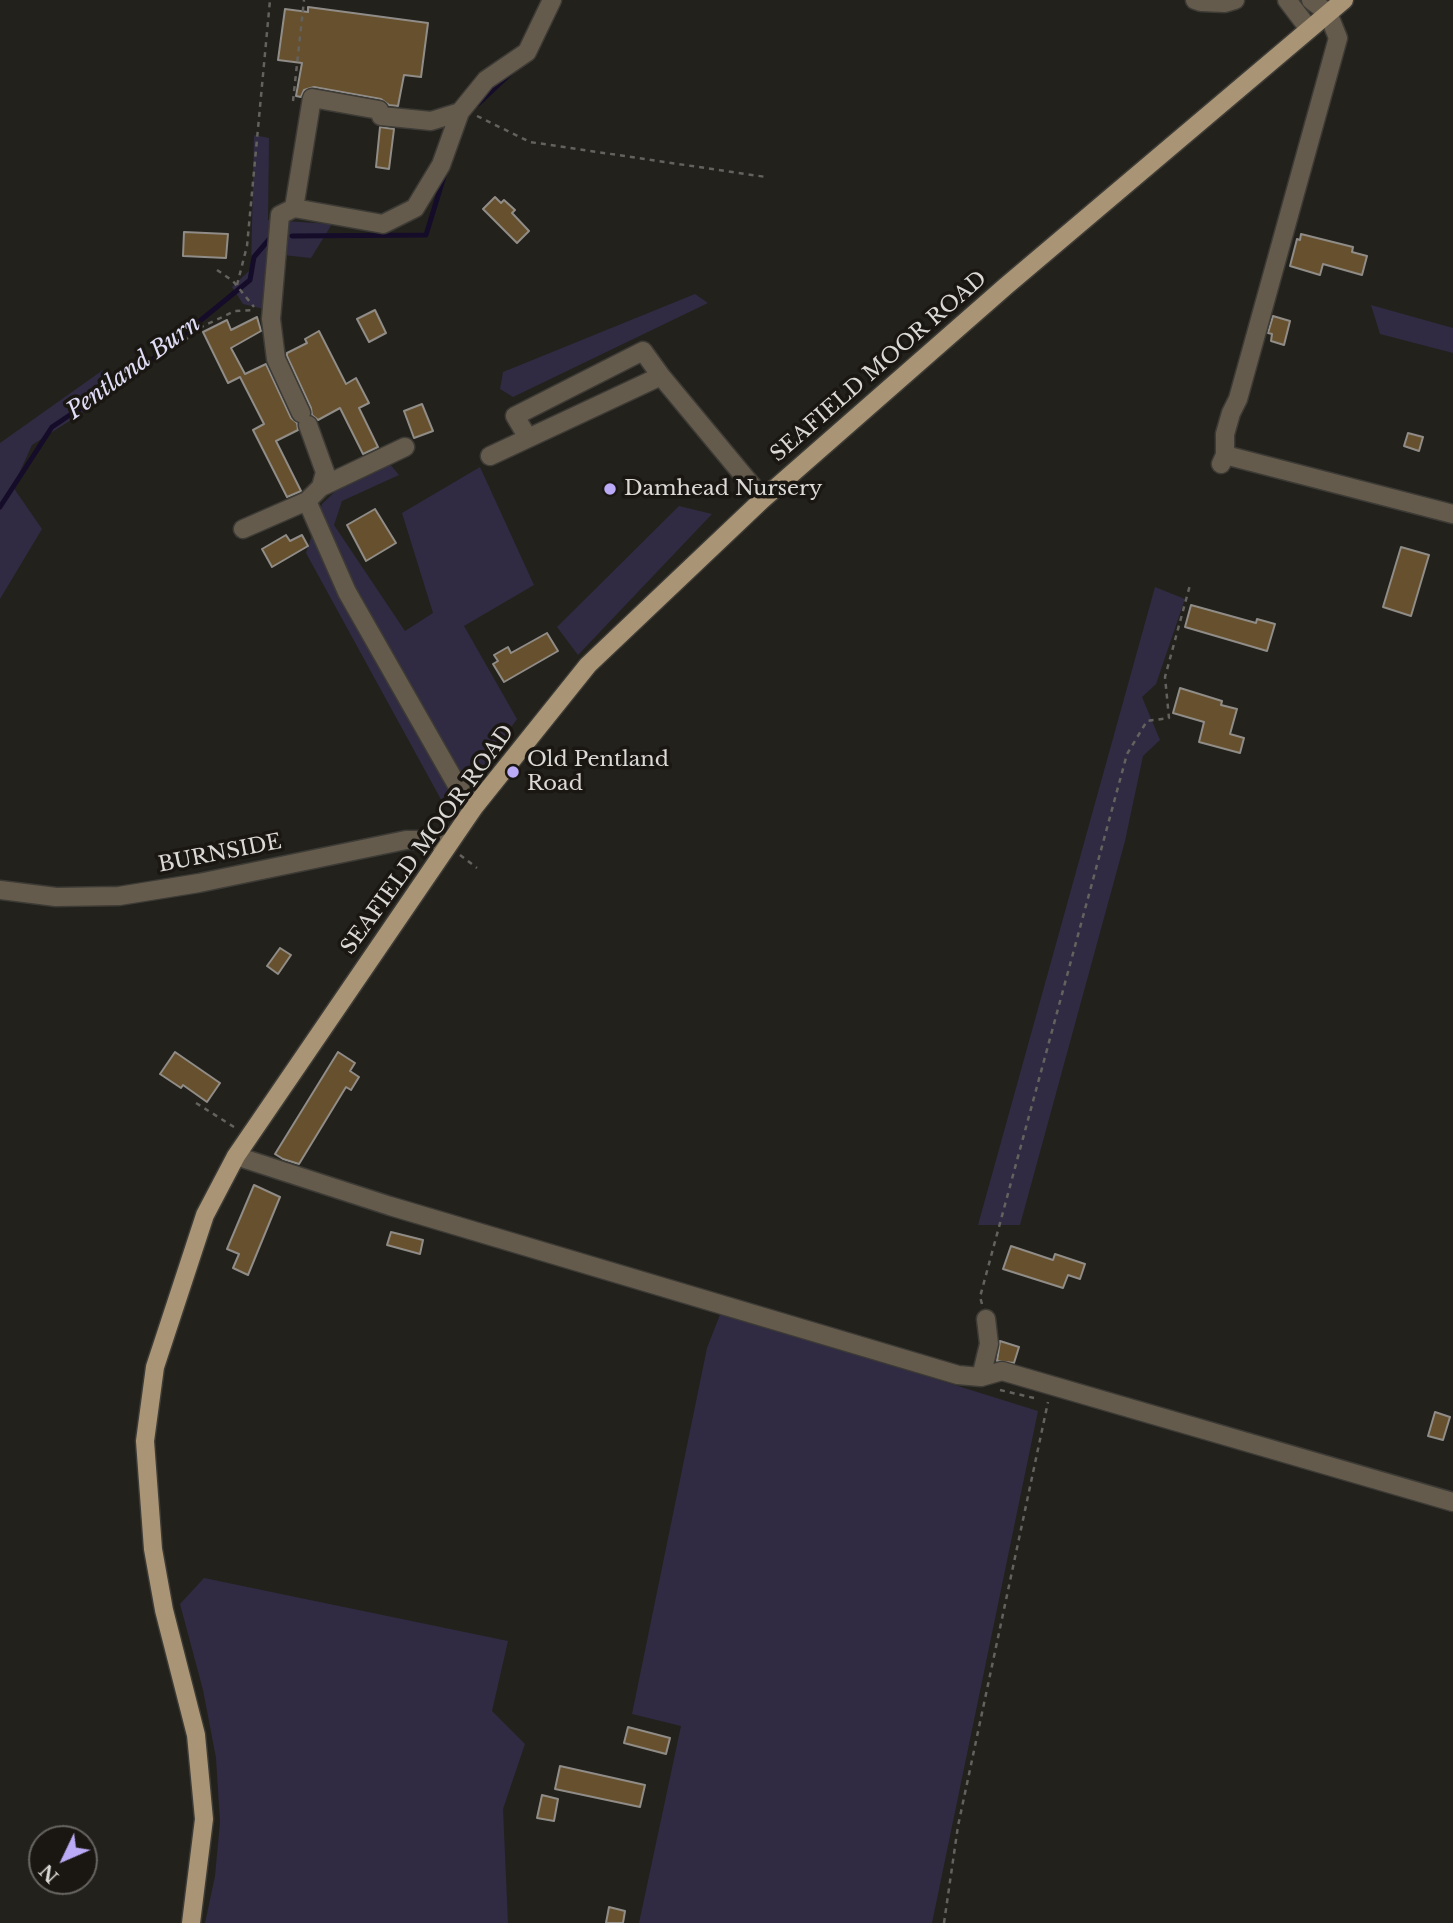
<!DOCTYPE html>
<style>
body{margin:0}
#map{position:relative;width:1453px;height:1923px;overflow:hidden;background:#23211c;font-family:"Libre Baskerville",serif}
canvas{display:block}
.north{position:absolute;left:28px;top:1825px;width:70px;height:70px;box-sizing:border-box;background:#1a1713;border:2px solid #676561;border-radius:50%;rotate:226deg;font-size:19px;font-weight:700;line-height:28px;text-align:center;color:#dbd9d6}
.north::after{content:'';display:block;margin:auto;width:24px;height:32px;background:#bbaaf6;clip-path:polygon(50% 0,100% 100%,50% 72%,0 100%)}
</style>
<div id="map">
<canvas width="1453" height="1923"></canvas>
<div class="north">N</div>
</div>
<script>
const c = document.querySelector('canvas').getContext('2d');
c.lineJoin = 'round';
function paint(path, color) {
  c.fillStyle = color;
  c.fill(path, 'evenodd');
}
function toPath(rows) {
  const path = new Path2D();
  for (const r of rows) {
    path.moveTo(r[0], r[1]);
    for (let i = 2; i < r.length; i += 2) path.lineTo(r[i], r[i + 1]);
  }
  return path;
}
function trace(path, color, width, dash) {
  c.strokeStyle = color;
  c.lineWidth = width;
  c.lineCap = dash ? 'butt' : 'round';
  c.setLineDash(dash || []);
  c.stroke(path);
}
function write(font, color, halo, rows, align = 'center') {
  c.font = font + ' "Libre Baskerville",serif';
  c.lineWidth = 7;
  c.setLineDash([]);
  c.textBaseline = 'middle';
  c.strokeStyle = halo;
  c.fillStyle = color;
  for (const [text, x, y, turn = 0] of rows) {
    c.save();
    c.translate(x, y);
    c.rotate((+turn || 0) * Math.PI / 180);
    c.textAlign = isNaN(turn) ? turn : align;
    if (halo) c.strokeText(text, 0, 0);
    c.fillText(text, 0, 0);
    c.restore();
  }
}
paint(toPath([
 [254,135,269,138,268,220,332,224,311,258,274,254,268,310,243,304,232,287,251,269],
 [695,294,708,303,513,397,500,389,503,372],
 [1371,305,1453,328,1453,353,1380,334],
 [103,370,113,393,32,445,13,487,42,529,0,599,0,443],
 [384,457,399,475,342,501,334,525,405,631,433,613,402,513,480,467,534,585,464,626,517,719,472,782,444,805,306,553,322,504,347,480],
 [679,506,712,514,578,655,557,627],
 [1155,587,1185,599,1156,684,1142,697,1160,740,1143,756,1125,841,1020,1225,978,1225],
 [721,1312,1038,1411,932,1923,639,1923,681,1726,632,1714,707,1348],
 [204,1578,508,1641,492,1711,525,1744,503,1809,508,1923,205,1923,215,1876,220,1822,216,1758,203,1690,180,1604]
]), '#302b42');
trace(toPath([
 [478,104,513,71],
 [292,236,426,235,445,173],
 [0,507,52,427,152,360,250,280,254,257,272,236]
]), '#150c2a', 5);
const building = toPath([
 [308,7,428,23,421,77,404,75,398,106,389,105,381,99,314,87,304,90,301,97,296,96,302,63,278,60,285,9,308,12,308,7],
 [380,127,394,129,389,169,376,167,380,127],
 [495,197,501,203,504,200,515,210,512,213,529,231,517,243,483,209,495,197],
 [184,232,228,234,226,258,183,256,184,232],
 [1301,234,1353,247,1352,252,1367,256,1362,275,1323,264,1320,275,1290,266,1297,239,1300,240,1301,234],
 [375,310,386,333,369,342,357,319,375,310],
 [1273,316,1290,321,1284,345,1271,341,1272,334,1268,333,1273,316],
 [257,317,261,331,231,348,245,374,266,364,291,418,297,423,298,430,276,441,301,491,287,497,253,430,264,424,240,377,228,383,203,332,227,320,231,330,257,317],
 [319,331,346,384,356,378,369,403,359,408,378,447,363,454,340,408,318,420,312,415,311,408,287,356,287,353,307,343,305,339,319,331],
 [422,404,433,431,414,438,404,411,422,404],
 [1408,433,1423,437,1419,451,1404,446,1408,433],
 [375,509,396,543,366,561,347,525,375,509],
 [286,535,290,541,302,535,308,546,272,567,262,549,286,535],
 [1401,547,1429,555,1411,616,1383,607,1401,547],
 [1191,605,1256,623,1257,619,1275,624,1267,651,1185,627,1191,605],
 [547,633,558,651,504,682,493,664,498,661,494,655,508,647,511,653,547,633],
 [1180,688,1222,701,1221,705,1237,709,1230,734,1244,738,1240,753,1199,742,1204,722,1173,713,1180,688],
 [280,948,291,955,278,974,267,966,280,948],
 [175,1052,220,1083,207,1102,183,1085,181,1088,160,1074,175,1052],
 [338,1052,355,1063,350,1071,359,1077,351,1090,346,1087,299,1164,283,1159,275,1154,338,1052],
 [254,1185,280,1197,248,1275,233,1268,239,1254,227,1249,254,1185],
 [391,1232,423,1240,420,1254,387,1245,391,1232],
 [1011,1246,1053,1260,1055,1254,1085,1264,1080,1279,1068,1275,1063,1288,1003,1269,1011,1246],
 [1000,1341,1019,1347,1014,1363,997,1361,1000,1341],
 [1435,1412,1450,1417,1443,1440,1428,1436,1435,1412],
 [628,1727,670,1738,666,1754,624,1743,628,1727],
 [560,1766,645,1785,640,1807,555,1789,560,1766],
 [542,1795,558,1799,554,1821,537,1818,542,1795],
 [609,1907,625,1911,623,1923,606,1923,609,1907]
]);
paint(building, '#67502d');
trace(building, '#908c87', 2);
const minor = toPath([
 [1195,0,1201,2,1225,3,1235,0],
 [1287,0,1309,29],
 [460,112,431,121,381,116,379,110,312,98,294,208,383,224,415,208,441,165,460,112,486,80,527,52,552,0],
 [294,208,280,215,271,319,276,359,301,413],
 [308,425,325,472,321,487,307,501,347,592,458,787,475,806],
 [528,438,515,416,643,351,661,376],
 [1225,455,1453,514],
 [490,456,661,376,763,499],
 [1221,464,1225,455,1225,434,1231,413,1238,399,1338,38,1328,13,1311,0],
 [321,487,405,447],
 [243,529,307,501],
 [0,890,56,897,119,896,199,883,406,840,431,840,446,845],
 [236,1156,390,1206,958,1375,981,1377,1002,1371,1453,1502],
 [981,1377,989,1344,986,1319]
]);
const major = toPath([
 [191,1923,204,1819,196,1735,164,1610,153,1549,145,1441,155,1367,205,1215,236,1156,475,806,588,665,763,499,1006,286,1344,0]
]);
trace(minor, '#3d3b36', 21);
trace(major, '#3d3b36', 21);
trace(toPath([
 [293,101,304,0],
 [477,116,530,142,766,177],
 [217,270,233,281,254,307],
 [237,285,247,246,270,0],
 [184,341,199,328,235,311,254,310],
 [460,855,477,868],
 [196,1103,234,1127],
 [982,1304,980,1297,1127,754,1147,721,1169,718,1165,677,1190,585],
 [1000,1390,1034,1398],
 [944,1923,958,1826,1048,1402]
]), '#64625e', 2.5, [5, 5]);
trace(minor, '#655b4c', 18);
trace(major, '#a99475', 18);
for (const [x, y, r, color] of [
 [610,489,7,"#bbaaf6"],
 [513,772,7,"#bbaaf6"]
]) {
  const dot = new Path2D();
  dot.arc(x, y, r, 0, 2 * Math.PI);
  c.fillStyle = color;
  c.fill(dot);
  trace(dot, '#1a1713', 2.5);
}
write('21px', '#dbd9d6', '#1a1713', [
 ["SEAFIELD MOOR ROAD",879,367,-41],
 ["SEAFIELD MOOR ROAD",428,840,-54],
 ["BURNSIDE",220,854,-11]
]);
write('21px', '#dbd9d6', '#1a1713', [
 ["Damhead Nursery",624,489],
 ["Old Pentland",527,760],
 ["Road",527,784]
], 'left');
write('italic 23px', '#e1ddf7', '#1a1713', [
 ["Pentland Burn",134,368,-36]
]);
</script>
